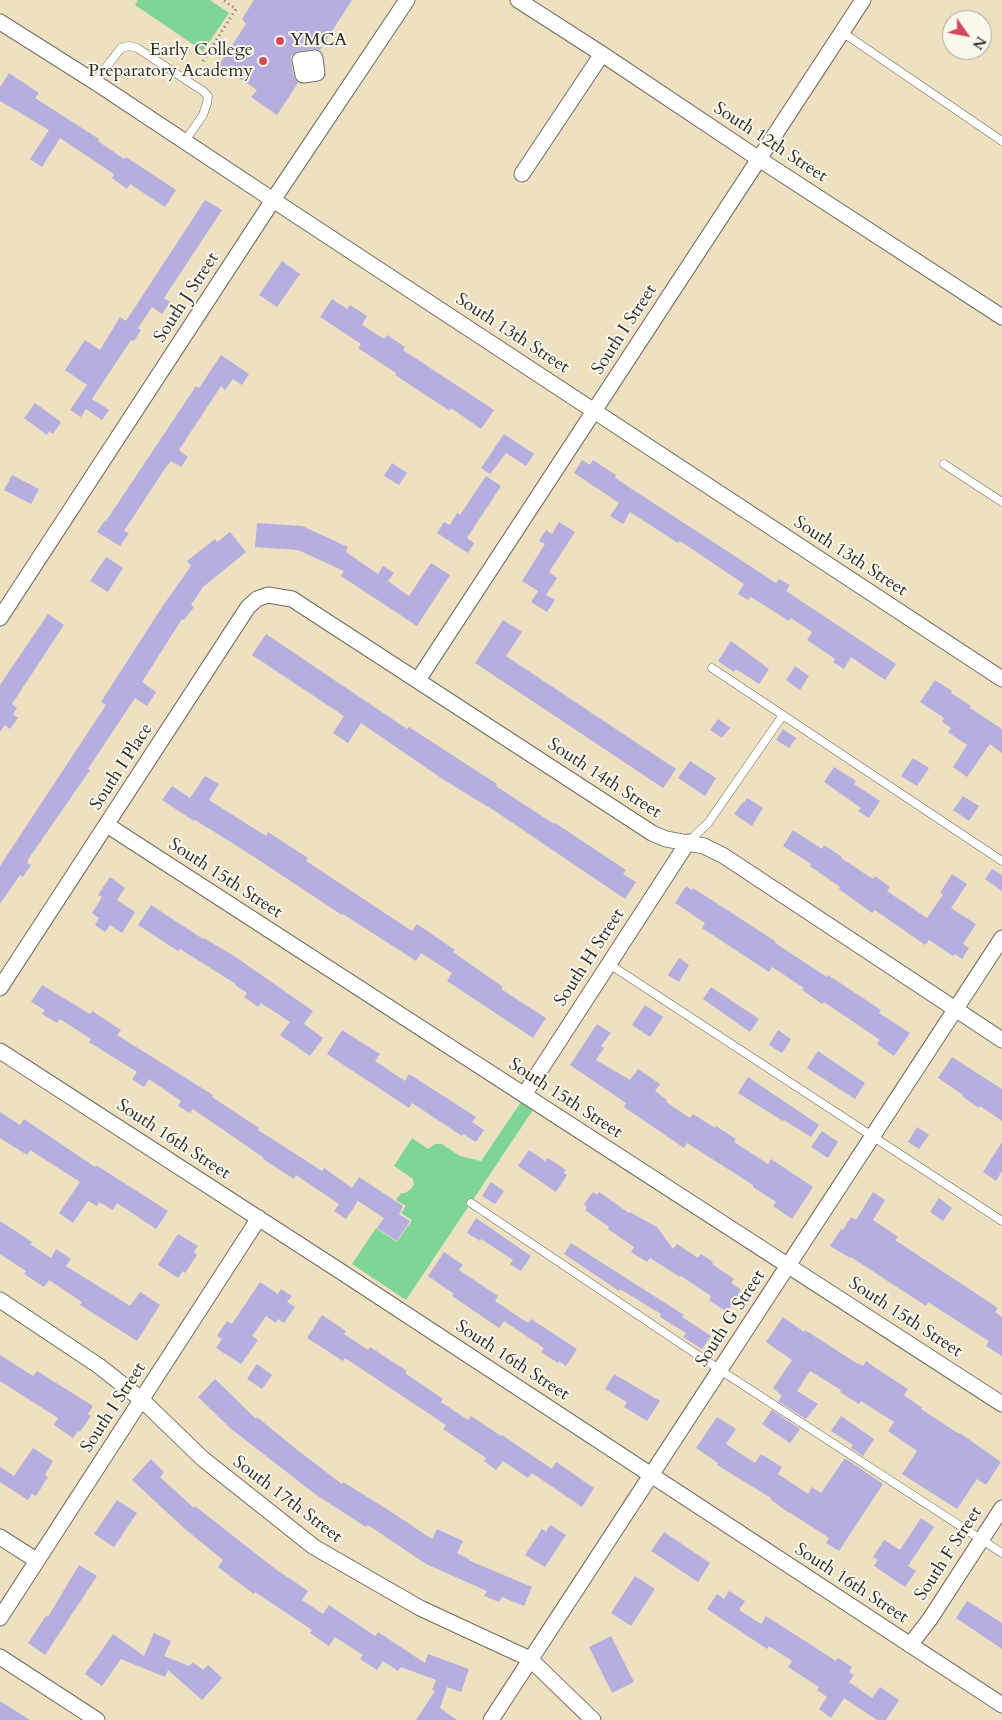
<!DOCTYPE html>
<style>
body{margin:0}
#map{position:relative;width:1002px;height:1720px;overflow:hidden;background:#eee1c1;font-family:Cardo,serif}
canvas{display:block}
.north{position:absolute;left:942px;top:10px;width:50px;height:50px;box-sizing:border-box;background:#fbf7ec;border:1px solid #a8a59f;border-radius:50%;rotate:123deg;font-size:14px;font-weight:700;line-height:20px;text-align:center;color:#2b2b2b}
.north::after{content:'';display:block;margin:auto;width:18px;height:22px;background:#d1495b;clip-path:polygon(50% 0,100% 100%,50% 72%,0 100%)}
</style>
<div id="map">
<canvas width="1002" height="1720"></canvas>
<div class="north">N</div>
</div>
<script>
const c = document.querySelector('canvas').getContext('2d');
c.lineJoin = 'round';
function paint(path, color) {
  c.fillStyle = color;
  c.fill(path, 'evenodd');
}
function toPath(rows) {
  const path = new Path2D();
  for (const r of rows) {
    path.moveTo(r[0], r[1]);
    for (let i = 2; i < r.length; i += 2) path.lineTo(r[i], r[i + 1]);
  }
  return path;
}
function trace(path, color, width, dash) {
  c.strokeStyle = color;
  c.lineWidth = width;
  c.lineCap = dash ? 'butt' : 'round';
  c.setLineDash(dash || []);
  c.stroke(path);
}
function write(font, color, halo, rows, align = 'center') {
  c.font = font + ' Cardo,serif';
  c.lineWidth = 4;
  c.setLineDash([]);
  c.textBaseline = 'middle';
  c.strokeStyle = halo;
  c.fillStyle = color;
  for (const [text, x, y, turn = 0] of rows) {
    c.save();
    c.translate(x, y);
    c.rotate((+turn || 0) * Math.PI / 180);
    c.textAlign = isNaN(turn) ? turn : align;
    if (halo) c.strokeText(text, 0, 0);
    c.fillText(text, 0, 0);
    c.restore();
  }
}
paint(toPath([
 [138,0,210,0,229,13,203,51,135,5],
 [521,1102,533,1110,406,1300,352,1264,376,1228,397,1242,412,1220,401,1213,406,1206,396,1200,401,1193,405,1193,411,1189,414,1184,413,1179,394,1166,412,1138,428,1149,435,1144,442,1144,460,1156,481,1161]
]), '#7fd598');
paint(toPath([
 [254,0,352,0,320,50,314,49,299,51,291,56,291,62,294,77,298,83,277,115,251,97,257,90,219,65,246,24,242,19],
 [9,73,39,93,35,98,99,139,98,141,124,159,126,157,176,190,165,207,130,184,127,189,112,178,114,174,60,138,42,167,30,159,49,130,0,101,0,87],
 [205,200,222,210,164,298,170,302,162,314,152,307,138,328,141,330,134,341,131,340,92,399,109,410,102,420,86,409,81,417,70,410,87,385,65,370,85,340,100,350,120,317,126,321],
 [282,261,300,274,277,307,259,295],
 [332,299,347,309,350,305,367,316,362,325,384,339,387,335,405,347,403,350,494,410,481,429,451,408,450,411,395,375,396,373,358,348,361,344,320,317],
 [221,355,249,374,242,385,233,379,225,390,221,386,179,450,188,457,181,467,171,461,166,467,124,531,129,533,120,546,97,532,105,520,106,521,196,386,199,388],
 [35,403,61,422,53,434,49,431,47,435,24,418],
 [504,434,534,454,526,466,506,453,490,474,481,468],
 [582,460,590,465,593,460,616,475,615,478,776,583,779,579,790,585,786,591,896,664,885,680,851,657,844,669,833,662,835,659,807,640,812,632,791,618,789,621,751,597,748,600,738,594,744,584,680,541,678,543,630,512,623,524,610,516,619,503,574,473],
 [392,463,407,473,399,485,384,476],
 [12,475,39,489,31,504,4,490],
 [486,476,501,486,467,538,474,543,468,553,437,533,444,522,450,525,457,513,460,515],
 [559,522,575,532,549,572,557,578,546,595,555,600,547,612,531,602,538,591,522,581,545,544,539,541,546,530,552,534],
 [257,523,302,526,348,547,346,552,378,574,383,566,394,573,388,581,409,596,431,563,450,575,417,626,341,576,344,571,298,550,255,547],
 [230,532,246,552,203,587,191,605,194,607,184,620,182,619,142,682,156,692,147,706,135,698,88,769,90,770,29,858,27,863,31,865,23,877,20,875,0,904,0,866,106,705,101,702,162,607,191,566,187,561,215,539,217,542],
 [106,557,123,568,108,592,90,581],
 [48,614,64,625,12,704,17,708,13,714,18,718,10,729,5,725,0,732,0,685],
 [503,620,522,632,506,656,676,769,663,788,475,663],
 [266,634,407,729,409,727,497,784,496,786,554,824,555,823,626,870,623,874,636,882,625,899,495,811,444,780,361,723,348,743,333,733,344,716,252,655],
 [731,641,769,669,759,684,736,669,734,672,718,661],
 [795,666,809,676,800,690,786,680],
 [935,680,952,691,951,693,971,706,970,708,1002,729,1002,753,990,744,967,777,953,767,967,745,948,732,951,728,942,722,944,718,920,702],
 [718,719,730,728,722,738,710,730],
 [783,729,796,738,789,748,776,740],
 [913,758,929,768,917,786,901,776],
 [690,761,716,778,705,796,678,778],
 [834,767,856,781,854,784,880,801,869,818,858,811,861,808,824,782],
 [205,776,219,784,209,800,266,836,268,832,308,858,306,861,412,931,417,924,455,950,453,952,503,987,501,989,546,1018,533,1038,447,981,452,973,421,953,416,961,343,914,342,915,245,851,195,820,194,821,162,800,172,786,190,798],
 [963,796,979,806,969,821,953,810],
 [747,798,763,808,752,826,734,814,743,802,744,803],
 [793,830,822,849,824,845,842,857,841,858,873,879,875,876,890,887,887,891,927,918,943,895,940,893,952,874,967,884,951,908,976,924,963,944,969,948,962,959,955,954,953,956,929,940,925,945,875,910,872,913,839,889,840,887,810,866,811,864,783,846],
 [992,869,1002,875,1002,891,985,879],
 [110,877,125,888,117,900,135,912,122,933,110,925,105,932,95,925,99,918,92,913,102,897,98,895],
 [686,886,692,890,693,888,758,930,776,942,775,943,827,977,828,975,881,1010,879,1013,910,1033,894,1056,877,1044,880,1040,824,1002,822,1004,802,990,804,988,772,967,769,972,702,928,705,923,675,903],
 [151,905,203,939,204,938,237,958,313,1011,304,1024,323,1038,310,1056,280,1035,290,1022,261,1003,258,1007,244,997,247,993,235,985,236,984,180,949,178,951,138,925],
 [679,958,689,965,679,982,668,975],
 [42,985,90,1014,92,1011,121,1030,117,1035,213,1095,212,1097,259,1128,258,1130,322,1171,324,1168,352,1188,359,1177,403,1206,399,1214,410,1221,397,1241,377,1228,384,1218,358,1201,346,1219,334,1211,339,1204,296,1175,294,1179,263,1159,264,1158,193,1109,190,1113,178,1106,181,1101,149,1079,144,1087,132,1079,137,1072,89,1042,91,1039,60,1019,57,1023,42,1014,45,1010,31,1002],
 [711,987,759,1019,750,1032,703,999],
 [645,1005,663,1017,650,1037,632,1025],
 [597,1024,611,1033,601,1046,604,1048,596,1060,630,1080,638,1069,660,1084,655,1091,667,1100,666,1102,690,1118,693,1114,715,1128,716,1126,736,1139,734,1142,768,1164,771,1159,813,1187,792,1219,773,1206,776,1202,753,1187,753,1185,687,1143,684,1148,624,1107,626,1103,570,1065],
 [342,1030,380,1054,375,1061,405,1081,409,1074,476,1117,472,1122,484,1130,476,1142,463,1134,462,1136,412,1103,409,1108,327,1054],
 [778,1030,791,1039,782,1053,769,1045],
 [818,1051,865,1083,855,1099,807,1068],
 [952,1057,1002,1089,1002,1121,980,1106,979,1108,962,1096,963,1095,938,1078],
 [748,1077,819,1125,811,1137,784,1120,783,1121,738,1093],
 [0,1112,20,1125,24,1119,95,1167,96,1165,168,1211,156,1229,117,1203,113,1210,99,1202,97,1206,88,1201,73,1223,59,1213,80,1182,30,1150,27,1155,0,1138],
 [917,1127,929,1135,919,1149,908,1142],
 [822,1131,838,1142,828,1158,811,1147],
 [1002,1142,1002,1171,996,1181,983,1172],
 [529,1150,545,1161,548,1158,566,1170,564,1173,567,1175,556,1192,518,1166],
 [491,1182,504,1191,495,1204,482,1196],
 [593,1192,597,1195,599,1192,629,1213,630,1212,657,1227,673,1249,677,1244,698,1258,701,1254,713,1262,712,1264,734,1279,731,1283,741,1290,727,1312,709,1300,711,1296,681,1276,680,1277,650,1258,647,1262,631,1252,634,1247,608,1229,609,1227,585,1210,587,1207,584,1204],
 [873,1192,885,1200,873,1220,898,1237,895,1240,998,1308,995,1312,1002,1317,1002,1356,986,1346,989,1341,987,1340,928,1302,926,1306,851,1257,850,1258,830,1246,841,1229,843,1230,851,1217,856,1220],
 [939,1198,952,1208,943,1221,930,1212],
 [476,1218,531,1256,521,1271,510,1264,513,1260,481,1239,480,1241,467,1233],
 [0,1221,32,1242,30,1244,51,1258,56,1249,71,1259,66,1266,130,1306,140,1292,160,1305,137,1341,80,1305,82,1302,49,1280,44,1287,24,1274,26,1271,0,1254],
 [178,1234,198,1246,194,1252,197,1255,185,1273,183,1271,178,1278,158,1265],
 [571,1243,684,1315,682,1317,711,1336,702,1349,683,1337,686,1333,660,1317,661,1314,620,1289,619,1291,564,1254],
 [444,1252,463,1265,459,1270,498,1296,495,1301,528,1323,531,1319,577,1349,566,1366,559,1361,558,1363,541,1352,544,1348,504,1321,499,1328,452,1296,454,1294,428,1276],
 [260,1282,278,1294,281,1289,292,1296,287,1302,295,1307,284,1323,278,1319,276,1323,266,1316,252,1336,258,1340,241,1364,216,1348,222,1339,217,1336,227,1321,232,1324],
 [322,1315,346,1331,344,1334,368,1350,370,1347,407,1371,405,1373,443,1399,441,1402,468,1420,471,1416,501,1436,502,1435,552,1469,556,1462,594,1488,582,1507,532,1473,528,1478,503,1461,496,1470,484,1461,486,1458,443,1429,446,1425,345,1358,343,1361,307,1338],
 [783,1317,804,1332,805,1330,858,1364,858,1363,863,1366,866,1361,877,1369,908,1389,904,1395,922,1408,921,1409,959,1434,960,1433,1001,1462,986,1485,977,1479,957,1509,902,1474,917,1451,888,1431,894,1422,861,1401,859,1404,840,1392,841,1390,810,1371,797,1391,818,1404,806,1419,778,1401,782,1396,773,1388,792,1360,766,1342],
 [0,1355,33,1376,37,1371,93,1406,88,1414,91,1416,80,1432,78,1431,73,1438,54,1425,58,1418,0,1381],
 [257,1364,272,1375,262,1389,247,1379],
 [614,1374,660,1401,647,1421,624,1407,627,1402,605,1389],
 [215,1379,256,1419,257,1417,296,1449,342,1484,343,1482,390,1511,432,1539,437,1529,463,1541,457,1553,469,1559,468,1560,532,1587,524,1606,502,1597,499,1602,484,1596,487,1591,426,1564,368,1525,366,1527,315,1494,230,1428,198,1397],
 [772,1410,800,1429,790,1443,762,1424],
 [841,1416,874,1439,863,1456,851,1448,853,1445,831,1431],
 [717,1417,736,1429,726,1444,755,1463,761,1454,782,1467,778,1474,808,1494,812,1487,821,1493,845,1458,883,1484,839,1551,826,1543,829,1538,789,1512,789,1513,770,1499,771,1498,717,1465,718,1463,696,1448],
 [33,1448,53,1461,45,1475,48,1477,36,1496,32,1494,28,1500,0,1482,0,1467,14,1476],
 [151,1459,164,1472,160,1477,194,1508,195,1506,274,1568,308,1591,302,1600,323,1614,329,1605,375,1636,378,1632,425,1663,428,1654,469,1669,461,1692,447,1687,440,1708,457,1720,416,1720,435,1691,432,1690,436,1680,401,1667,398,1671,383,1661,377,1670,360,1659,363,1655,335,1637,329,1646,310,1633,312,1630,255,1592,254,1594,218,1567,223,1560,185,1529,132,1480],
 [117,1500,137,1513,114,1547,94,1534],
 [921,1518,934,1527,908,1566,916,1571,905,1587,874,1566,878,1560,873,1557,884,1540,900,1550],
 [550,1525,566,1535,545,1567,525,1555,542,1529,546,1532],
 [664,1532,710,1563,698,1582,651,1551],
 [79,1565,97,1576,45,1655,28,1643,46,1616,48,1617],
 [635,1576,655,1589,631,1626,611,1613],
 [729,1591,745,1601,739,1610,761,1624,766,1616,836,1661,838,1658,852,1667,849,1672,854,1675,849,1682,872,1698,880,1687,899,1700,886,1720,877,1720,844,1698,831,1718,819,1709,827,1697,817,1690,819,1687,788,1667,792,1661,769,1646,767,1649,707,1609,717,1594,724,1599],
 [967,1601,1002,1623,1002,1649,956,1618],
 [154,1633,171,1641,164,1656,189,1666,193,1662,203,1670,208,1665,222,1678,202,1700,168,1670,165,1677,121,1659,102,1686,85,1674,113,1634,144,1656],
 [611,1636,634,1682,612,1693,589,1647],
 [0,1701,30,1720,0,1720]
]), '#b5aedf');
const lane = toPath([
 [842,32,1002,141],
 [95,82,121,48,129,46,137,48,203,91,208,96,207,103,203,115,185,141],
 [944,464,1002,502],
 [712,668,1002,861],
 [688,842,708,823,783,715],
 [609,964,1002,1221],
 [471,1203,720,1370,1002,1553]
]);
const street = toPath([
 [518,0,602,54,759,159,1002,317],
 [0,22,95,82,273,200,1002,679],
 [315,58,317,73,303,75,300,60,315,58],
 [522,174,602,54],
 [0,618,273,200,407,0],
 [418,680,863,0],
 [107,825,1002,1404],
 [0,988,248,607,257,599,268,595,292,599,652,833,666,839,704,846,724,856,1002,1040],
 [0,1051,340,1271,1002,1705],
 [524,1095,688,842],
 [0,1300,99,1366,142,1400,203,1459,314,1547,420,1608,530,1659,593,1720],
 [0,1537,36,1560],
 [0,1618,259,1218],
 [910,1645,930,1619,1002,1508],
 [0,1657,97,1720],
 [491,1720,1002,938]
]);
trace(lane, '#6f6b60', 9);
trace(street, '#6f6b60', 17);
trace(toPath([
 [203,61,236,9,223,0]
]), '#6f6b60', 3, [1, 4]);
trace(lane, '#fff', 8);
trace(street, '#fff', 15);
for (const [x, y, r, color] of [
 [280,41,5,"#d1495b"],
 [263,61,5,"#d1495b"]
]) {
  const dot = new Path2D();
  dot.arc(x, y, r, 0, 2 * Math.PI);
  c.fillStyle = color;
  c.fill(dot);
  trace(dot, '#fbf7ec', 2);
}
write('18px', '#2b2b2b', '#fbf7ec', [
 ["YMCA",290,41],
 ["Early College",253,51,"right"],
 ["Preparatory Academy",253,72,"right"]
], 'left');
write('18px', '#2b2b2b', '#fbf7ec', [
 ["South 12th Street",770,143,33],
 ["South J Street",187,298,-57],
 ["South I Street",625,330,-57],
 ["South 13th Street",512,334,33],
 ["South 13th Street",850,557,33],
 ["South I Place",122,767,-57],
 ["South 14th Street",604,779,33],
 ["South 15th Street",225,879,33],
 ["South H Street",590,958,-57],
 ["South 15th Street",565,1099,33],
 ["South 16th Street",173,1140,33],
 ["South 15th Street",905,1318,33],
 ["South G Street",731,1319,-57],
 ["South 16th Street",512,1361,33],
 ["South I Street",114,1408,-57],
 ["South 17th Street",287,1500,37],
 ["South F Street",949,1554,-57],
 ["South 16th Street",851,1584,33]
]);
</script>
